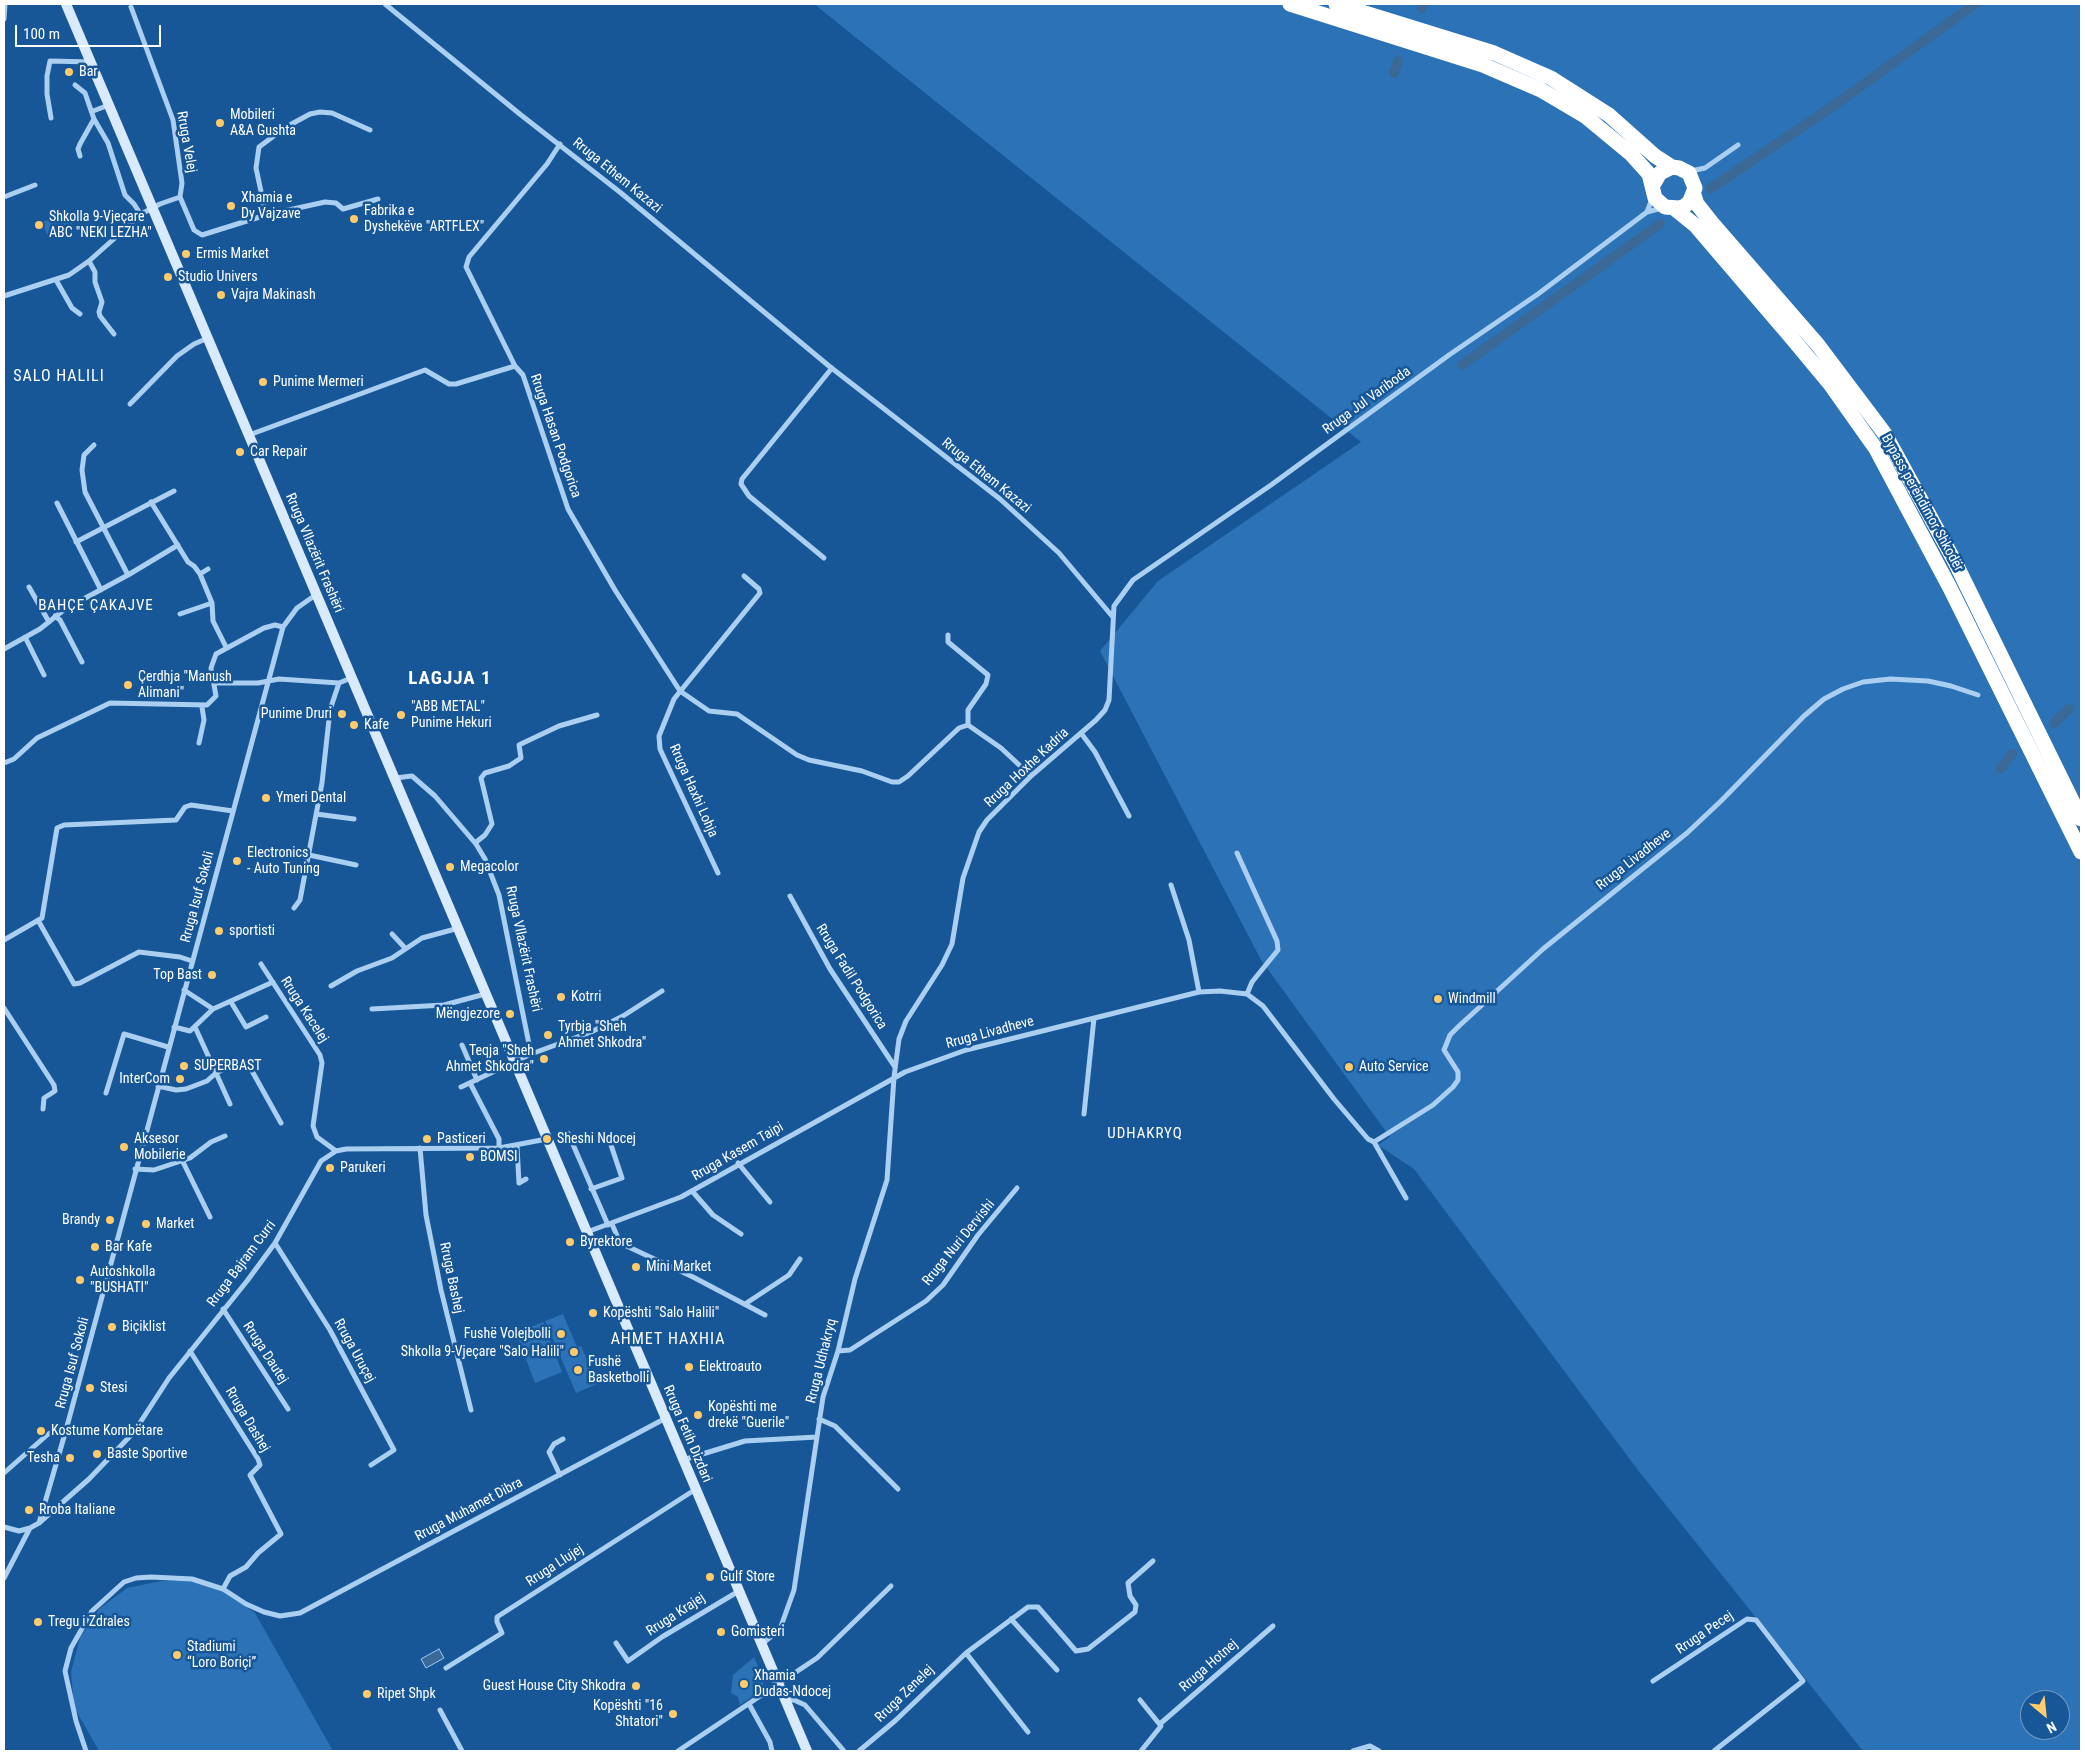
<!DOCTYPE html>
<meta charset="utf-8">
<style>
body{margin:0}
#map{position:relative;width:2085px;height:1755px;overflow:hidden;background:#175798;font-family:"Roboto Condensed",sans-serif}
canvas{display:block}
.frame{position:absolute;inset:0;border:5px solid #fff;pointer-events:none}
.north{position:absolute;left:2020px;top:1690px;width:50px;height:50px;box-sizing:border-box;background:#175798;border:1px solid #749ac1;border-radius:50%;rotate:152deg;font-size:14px;font-weight:700;line-height:20px;text-align:center;color:#fff}
.north::after{content:'';display:block;margin:auto;width:18px;height:22px;background:#ffcb6b;clip-path:polygon(50% 0,100% 100%,50% 72%,0 100%)}
.scale{position:absolute;left:15px;top:25px;width:146px;height:22px;box-sizing:border-box;border:2px solid #fff;border-top:0;padding-left:6px;font-size:15px;line-height:18px;white-space:nowrap;color:#fff;-webkit-text-stroke:4px #175798;paint-order:stroke}
</style>
<div id="map">
<canvas width="2085" height="1755"></canvas>
<div class="frame"></div>
<div class="north">N</div>
<div class="scale">100 m</div>
</div>
<script>
const c = document.querySelector('canvas').getContext('2d');
c.lineJoin = 'round';
function paint(path, color) {
  c.fillStyle = color;
  c.fill(path, 'evenodd');
}
function toPath(rows) {
  const path = new Path2D();
  for (const r of rows) {
    path.moveTo(r[0], r[1]);
    for (let i = 2; i < r.length; i += 2) path.lineTo(r[i], r[i + 1]);
  }
  return path;
}
function trace(path, color, width, dash) {
  c.strokeStyle = color;
  c.lineWidth = width;
  c.lineCap = dash ? 'butt' : 'round';
  c.setLineDash(dash || []);
  c.stroke(path);
}
function write(font, color, halo, rows, align = 'center') {
  c.font = font + ' "Roboto Condensed",sans-serif';
  c.lineWidth = 5;
  c.setLineDash([]);
  c.textBaseline = 'middle';
  c.strokeStyle = halo;
  c.fillStyle = color;
  for (const [text, x, y, turn = 0] of rows) {
    c.save();
    c.translate(x, y);
    c.rotate((+turn || 0) * Math.PI / 180);
    c.textAlign = isNaN(turn) ? turn : align;
    if (halo) c.strokeText(text, 0, 0);
    c.fillText(text, 0, 0);
    c.restore();
  }
}
paint(toPath([
 [814,4,2081,4,2081,1751,1863,1751,1637,1469,1414,1169,1378,1145,1390,1137,1261,960,1100,651,1158,581,1361,442],
 [2030,1700,2060,1700,2060,1730,2030,1730],
 [69,213,73,226,47,235,42,222],
 [563,1314,577,1347,581,1346,597,1384,576,1393,545,1321],
 [543,1322,562,1372,535,1383,516,1333],
 [161,1581,194,1581,203,1584,227,1593,255,1613,333,1751,99,1751,74,1707,71,1672,80,1638,99,1609,127,1588],
 [754,1657,764,1680,762,1690,740,1705,738,1697,731,1693,733,1675]
]), '#2b72b6');
const water = toPath([
 [439,1649,444,1658,426,1668,421,1659,439,1649]
]);
paint(water, '#3b6997');
trace(water, '#9dcbf4', 1);
trace(toPath([
 [1422,8,1424,4],
 [1394,73,1398,61],
 [1710,189,1832,107,1975,4],
 [1462,365,1660,224],
 [2054,723,2069,709],
 [2000,769,2012,754]
]), '#3b6997', 10);
trace(toPath([
 [385,4,521,115,621,193,829,366,1000,499,1059,553,1112,616],
 [131,7,173,120,182,183,180,197],
 [4,19,5,4],
 [75,85,85,93,94,119,108,143,125,195,134,204,141,215],
 [93,111,109,105],
 [51,118,47,94,47,76,50,61,91,62],
 [560,144,547,164,469,257,466,267,515,366,523,375,568,509,615,590,680,691,709,711,737,714,797,755,809,760,862,771,892,782,899,782,908,776,959,728,968,725,1001,748,1031,776],
 [80,156,78,149,80,144,94,119],
 [1691,171,1705,168,1738,145],
 [4,197,35,185],
 [180,197,194,230,202,235,266,215,325,202,336,203,343,209,378,199],
 [1652,199,1647,212,1662,208],
 [266,215,256,168,259,147,286,127,310,114,320,112,332,113,370,130],
 [89,261,95,272,95,282,102,302,99,312,100,316,114,334],
 [56,280,72,308,80,314],
 [4,296,69,275,89,261,143,213,160,204,180,197],
 [130,404,177,356,194,344,208,338],
 [249,435,425,370,449,384,456,384,515,366],
 [94,445,84,455,82,470,85,492,128,575],
 [151,502,188,562,194,566,200,574,208,569],
 [57,503,101,590],
 [76,542,174,491],
 [824,558,749,496,741,484,742,479,832,368],
 [200,574,212,603,213,621,226,647],
 [29,587,49,622],
 [180,614,212,603],
 [55,616,60,620,82,662],
 [948,635,948,642,988,675,986,684,968,710,968,725],
 [25,637,44,675],
 [4,649,40,629,65,609,128,575,178,545],
 [215,683,258,683,279,679,339,683],
 [1081,733,1095,752,1129,816],
 [199,743,204,720,202,707],
 [4,763,14,759,37,738,110,703,207,705,216,696,211,668,216,654,264,628,275,625,283,627],
 [395,778,412,776,435,796,476,844,485,859,499,895,531,1054],
 [316,814,354,819],
 [475,843,485,835,492,824,481,778,485,773,509,766,521,758,519,745,523,743,559,726,597,715],
 [1237,853,1277,941,1278,950,1252,982,1247,994],
 [309,855,356,865],
 [718,873,666,762,660,749,659,736,674,699,760,593,759,589,744,576],
 [1171,885,1189,940,1199,992],
 [790,896,830,969,895,1067],
 [294,908,300,900,322,783,330,710,339,683,351,678],
 [39,922,74,984,80,983,139,952,180,957,192,961],
 [392,934,405,948],
 [4,940,42,918,57,828,64,825,176,820,185,807,191,805,233,811],
 [261,964,320,1055,322,1063,313,1126,317,1137,336,1151],
 [331,986,357,971,392,958,422,938,459,928],
 [184,990,213,1009],
 [231,1002,246,1027,266,1017],
 [4,1008,54,1085,55,1091,44,1098,43,1109],
 [372,1009,444,1005,485,994],
 [174,1027,190,1031,213,1009,273,982],
 [462,1045,477,1080],
 [470,1083,499,1139,499,1148],
 [158,1086,176,1090,186,1089,207,1081,216,1073,195,1027],
 [461,1087,531,1054,591,1032,623,1016,662,991],
 [106,1093,124,1034,168,1047],
 [230,1104,216,1073,243,1060,247,1062,281,1123],
 [1084,1114,1094,1018],
 [568,1133,608,1225],
 [1374,1142,1433,1105,1453,1087,1458,1080,1458,1072,1444,1050,1450,1035,1459,1026,1543,949,1687,833,1721,801,1804,716,1824,699,1843,689,1863,682,1890,679,1928,681,1951,686,1978,695],
 [517,1146,519,1183,526,1179],
 [420,1148,426,1215,441,1290,471,1410],
 [182,1160,210,1217],
 [738,1163,770,1202],
 [135,1169,154,1170,190,1158,211,1142,225,1136],
 [591,1189,622,1178,611,1145],
 [692,1191,713,1215,741,1234],
 [612,1224,620,1243,693,1277,765,1315],
 [587,1232,681,1197,905,1072,966,1050,1199,992,1220,991,1247,994,1263,1006,1334,1099,1368,1139,1374,1142,1406,1198],
 [275,1243,330,1330,394,1450,371,1465],
 [745,1304,789,1275,800,1259],
 [223,1309,288,1409],
 [190,1351,258,1459,260,1465,250,1475,281,1534,258,1553,246,1567,230,1576,223,1589],
 [838,1351,850,1350,926,1301,943,1285,978,1235,1017,1188],
 [819,1419,835,1426,898,1489],
 [683,1460,745,1441,817,1437],
 [4,1473,47,1435,56,1429,66,1430],
 [560,1475,549,1452,554,1444,563,1439],
 [39,1523,66,1430,283,627,297,608,317,594],
 [4,1527,19,1531,30,1528,39,1523,89,1479,134,1432,169,1378,247,1281,275,1243,321,1161,336,1151,346,1149,499,1148,547,1139],
 [4,1578,30,1528],
 [1011,1619,1057,1670],
 [616,1643,628,1661,662,1637,739,1591],
 [762,1644,780,1629,794,1590,823,1397,838,1351,855,1279,887,1180,894,1077,899,1039,906,1021,942,965,952,944,963,878,979,832,987,820,1031,776,1096,720,1105,710,1109,700,1114,606,1133,580,1271,485,1449,355,1538,294,1647,212],
 [966,1653,1028,1732],
 [446,1668,502,1633,497,1622,497,1617,696,1489],
 [1653,1681,1747,1619,1756,1620,1803,1681,1714,1751],
 [785,1700,794,1700,805,1705,844,1751],
 [1140,1700,1161,1726,1141,1751],
 [749,1704,770,1742,772,1751],
 [440,1710,462,1751],
 [1161,1723,1273,1626],
 [86,1751,76,1721,65,1671,71,1648,92,1611,124,1582,136,1578,151,1577,192,1579,223,1589,246,1604,264,1612,280,1616,300,1613,666,1418],
 [678,1751,817,1658,891,1586],
 [859,1751,896,1720,966,1653,1028,1607,1038,1607,1076,1651,1088,1649,1135,1612,1136,1605,1130,1596,1128,1583,1153,1561],
 [1353,1751,1370,1746,1379,1751]
]), '#aacff1', 5);
trace(toPath([
 [66,4,807,1751]
]), '#d9eafc', 10);
trace(toPath([
 [1290,4,1483,65,1541,90,1585,116,1631,154,1649,174,1655,198,1665,207,1679,208,1685,206,1690,201,1695,188,1689,173,1679,168,1672,167,1660,173,1653,185],
 [1336,4,1494,53,1551,78,1609,115,1655,156,1672,167],
 [1694,195,1697,204,1712,223,1818,345,1885,434,1955,562,2081,819],
 [1675,209,1696,226,1791,337,1830,384,1876,449,1950,588,2081,852]
]), '#fff', 15);
for (const [x, y, r, color] of [
 [69,72,5,"#ffcb6b"],
 [220,123,5,"#ffcb6b"],
 [231,206,5,"#ffcb6b"],
 [354,219,5,"#ffcb6b"],
 [39,225,5,"#ffcb6b"],
 [186,254,5,"#ffcb6b"],
 [168,277,5,"#ffcb6b"],
 [221,295,5,"#ffcb6b"],
 [263,382,5,"#ffcb6b"],
 [240,452,5,"#ffcb6b"],
 [128,685,5,"#ffcb6b"],
 [342,714,5,"#ffcb6b"],
 [401,715,5,"#ffcb6b"],
 [354,725,5,"#ffcb6b"],
 [266,798,5,"#ffcb6b"],
 [237,861,5,"#ffcb6b"],
 [450,867,5,"#ffcb6b"],
 [219,931,5,"#ffcb6b"],
 [212,975,5,"#ffcb6b"],
 [561,997,5,"#ffcb6b"],
 [1438,999,5,"#ffcb6b"],
 [510,1014,5,"#ffcb6b"],
 [548,1035,5,"#ffcb6b"],
 [544,1059,5,"#ffcb6b"],
 [184,1066,5,"#ffcb6b"],
 [1349,1067,5,"#ffcb6b"],
 [180,1079,5,"#ffcb6b"],
 [427,1139,5,"#ffcb6b"],
 [547,1139,5,"#ffcb6b"],
 [124,1147,5,"#ffcb6b"],
 [470,1157,5,"#ffcb6b"],
 [330,1168,5,"#ffcb6b"],
 [110,1220,5,"#ffcb6b"],
 [146,1224,5,"#ffcb6b"],
 [570,1242,5,"#ffcb6b"],
 [95,1247,5,"#ffcb6b"],
 [636,1267,5,"#ffcb6b"],
 [80,1280,5,"#ffcb6b"],
 [593,1313,5,"#ffcb6b"],
 [112,1327,5,"#ffcb6b"],
 [561,1334,5,"#ffcb6b"],
 [574,1352,5,"#ffcb6b"],
 [689,1367,5,"#ffcb6b"],
 [578,1370,5,"#ffcb6b"],
 [90,1388,5,"#ffcb6b"],
 [698,1415,5,"#ffcb6b"],
 [41,1431,5,"#ffcb6b"],
 [97,1454,5,"#ffcb6b"],
 [70,1458,5,"#ffcb6b"],
 [29,1510,5,"#ffcb6b"],
 [710,1577,5,"#ffcb6b"],
 [38,1622,5,"#ffcb6b"],
 [721,1632,5,"#ffcb6b"],
 [177,1655,5,"#ffcb6b"],
 [744,1684,5,"#ffcb6b"],
 [636,1686,5,"#ffcb6b"],
 [367,1694,5,"#ffcb6b"],
 [673,1714,5,"#ffcb6b"]
]) {
  const dot = new Path2D();
  dot.arc(x, y, r, 0, 2 * Math.PI);
  c.fillStyle = color;
  c.fill(dot);
  trace(dot, '#175798', 2);
}
write('14px', '#fff', '#175798', [
 ["Bar",79,72],
 ["Mobileri",230,115],
 ["A&A Gushta",230,131],
 ["Xhamia e",241,198],
 ["Dy Vajzave",241,214],
 ["Fabrika e",364,211],
 ["Dyshekëve \"ARTFLEX\"",364,227],
 ["Shkolla 9-Vjeçare",49,217],
 ["ABC \"NEKI LEZHA\"",49,233],
 ["Ermis Market",196,254],
 ["Studio Univers",178,277],
 ["Vajra Makinash",231,295],
 ["Punime Mermeri",273,382],
 ["Car Repair",250,452],
 ["Çerdhja \"Manush",138,677],
 ["Alimani\"",138,693],
 ["\"ABB METAL\"",411,707],
 ["Punime Hekuri",411,723],
 ["Punime Druri",332,714,"right"],
 ["Kafe",364,725],
 ["Ymeri Dental",276,798],
 ["Electronics",247,853],
 ["- Auto Tuning",247,869],
 ["Megacolor",460,867],
 ["sportisti",229,931],
 ["Top Bast",202,975,"right"],
 ["Kotrri",571,997],
 ["Windmill",1448,999],
 ["Mëngjezore",500,1014,"right"],
 ["Tyrbja \"Sheh",558,1027],
 ["Ahmet Shkodra\"",558,1043],
 ["Teqja \"Sheh",534,1051,"right"],
 ["Ahmet Shkodra\"",534,1067,"right"],
 ["SUPERBAST",194,1066],
 ["Auto Service",1359,1067],
 ["InterCom",170,1079,"right"],
 ["Aksesor",134,1139],
 ["Mobilerie",134,1155],
 ["Pasticeri",437,1139],
 ["Sheshi Ndocej",557,1139],
 ["BOMSI",480,1157],
 ["Parukeri",340,1168],
 ["Brandy",100,1220,"right"],
 ["Market",156,1224],
 ["Byrektore",580,1242],
 ["Bar Kafe",105,1247],
 ["Mini Market",646,1267],
 ["Autoshkolla",90,1272],
 ["\"BUSHATI\"",90,1288],
 ["Kopështi \"Salo Halili\"",603,1313],
 ["Biçiklist",122,1327],
 ["Fushë Volejbolli",551,1334,"right"],
 ["Shkolla 9-Vjeçare \"Salo Halili\"",564,1352,"right"],
 ["Fushë",588,1362],
 ["Basketbolli",588,1378],
 ["Elektroauto",699,1367],
 ["Stesi",100,1388],
 ["Kopështi me",708,1407],
 ["drekë \"Guerile\"",708,1423],
 ["Kostume Kombëtare",51,1431],
 ["Baste Sportive",107,1454],
 ["Tesha",60,1458,"right"],
 ["Rroba Italiane",39,1510],
 ["Gulf Store",720,1577],
 ["Tregu i Zdrales",48,1622],
 ["Gomisteri",731,1632],
 ["Stadiumi",187,1647],
 ["“Loro Boriçi”",187,1663],
 ["Xhamia",754,1676],
 ["Dudas-Ndocej",754,1692],
 ["Guest House City Shkodra",626,1686,"right"],
 ["Ripet Shpk",377,1694],
 ["Kopështi \"16",663,1706,"right"],
 ["Shtatori\"",663,1722,"right"]
], 'left');
write('14px', '#fff', '#175798', [
 ["Rruga Velej",186,142,80],
 ["Rruga Ethem Kazazi",617,176,39],
 ["Rruga Jul Variboda",1367,401,-36],
 ["Rruga Hasan Podgorica",555,436,71],
 ["Rruga Ethem Kazazi",986,476,39],
 ["Bypass perëndimor Shkodër",1922,503,61],
 ["Rruga Vllazërit Frashëri",314,553,67],
 ["Rruga Hoxhe Kadria",1027,768,-43],
 ["Rruga Haxhi Lohja",693,791,66],
 ["Rruga Livadheve",1634,860,-38],
 ["Rruga Isuf Sokoli",198,897,-75],
 ["Rruga Vllazërit Frashëri",523,949,78],
 ["Rruga Fadil Podgorica",851,977,58],
 ["Rruga Kacelej",304,1010,57],
 ["Rruga Livadheve",990,1033,-15],
 ["Rruga Kasem Taipi",738,1152,-30],
 ["Rruga Nuri Dervishi",959,1243,-51],
 ["Rruga Bajram Curri",242,1264,-53],
 ["Rruga Bashej",451,1278,78],
 ["Rruga Uruçej",354,1351,61],
 ["Rruga Dautej",265,1353,57],
 ["Rruga Udhakryq",822,1361,-76],
 ["Rruga Isuf Sokoli",73,1363,-75],
 ["Rruga Dashej",247,1420,59],
 ["Rruga Fetih Dizdari",687,1434,67],
 ["Rruga Muhamet Dibra",469,1510,-28],
 ["Rruga Llujej",555,1566,-33],
 ["Rruga Krajej",676,1615,-33],
 ["Rruga Pecej",1705,1633,-34],
 ["Rruga Hotnej",1209,1666,-41],
 ["Rruga Zenelej",905,1694,-44]
]);
c.letterSpacing = '1px';
write('15px', '#fff', '#175798', [
 ["BAHÇE ÇAKAJVE",96,606],
 ["UDHAKRYQ",1145,1134]
]);
c.letterSpacing = '0px';
c.letterSpacing = '1px';
write('16px', '#fff', '#175798', [
 ["SALO HALILI",59,377],
 ["AHMET HAXHIA",668,1340]
]);
c.letterSpacing = '0px';
c.letterSpacing = '1px';
write('bold 19px', '#fff', '#175798', [
 ["LAGJJA 1",450,679]
]);
c.letterSpacing = '0px';
</script>
